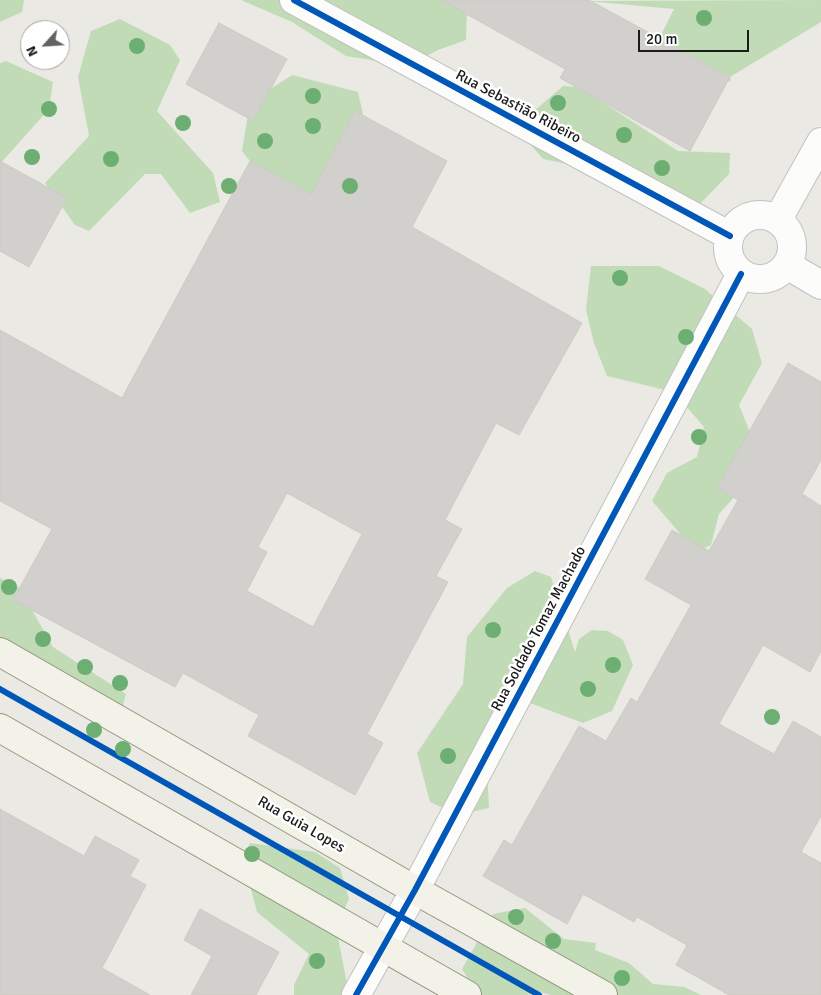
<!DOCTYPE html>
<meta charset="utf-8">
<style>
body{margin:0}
#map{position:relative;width:821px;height:995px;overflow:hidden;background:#eae9e4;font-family:Signika,sans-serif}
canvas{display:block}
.north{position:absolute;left:20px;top:20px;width:50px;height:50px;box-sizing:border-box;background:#fff;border:1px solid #a4a4a4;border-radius:50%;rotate:244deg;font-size:14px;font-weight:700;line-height:20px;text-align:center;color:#1b1b1b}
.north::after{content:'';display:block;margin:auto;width:18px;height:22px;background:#636361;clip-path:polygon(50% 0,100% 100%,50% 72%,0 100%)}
.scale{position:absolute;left:638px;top:30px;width:111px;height:22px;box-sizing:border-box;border:2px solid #1b1b1b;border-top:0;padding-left:6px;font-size:15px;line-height:18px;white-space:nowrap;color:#1b1b1b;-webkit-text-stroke:4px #fff;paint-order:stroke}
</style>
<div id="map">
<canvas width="821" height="995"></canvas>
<div class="north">N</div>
<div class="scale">20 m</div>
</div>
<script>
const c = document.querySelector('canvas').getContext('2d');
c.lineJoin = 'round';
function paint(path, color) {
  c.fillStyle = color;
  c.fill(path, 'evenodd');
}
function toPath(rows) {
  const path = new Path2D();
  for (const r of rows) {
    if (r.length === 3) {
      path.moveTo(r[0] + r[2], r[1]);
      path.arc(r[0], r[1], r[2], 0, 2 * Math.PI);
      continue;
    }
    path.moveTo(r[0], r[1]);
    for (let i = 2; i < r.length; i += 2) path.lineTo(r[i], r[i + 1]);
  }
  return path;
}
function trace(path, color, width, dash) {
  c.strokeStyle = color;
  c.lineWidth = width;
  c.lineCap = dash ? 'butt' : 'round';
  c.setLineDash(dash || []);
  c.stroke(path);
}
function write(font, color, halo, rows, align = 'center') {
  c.font = font + ' Signika,sans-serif';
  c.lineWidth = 5;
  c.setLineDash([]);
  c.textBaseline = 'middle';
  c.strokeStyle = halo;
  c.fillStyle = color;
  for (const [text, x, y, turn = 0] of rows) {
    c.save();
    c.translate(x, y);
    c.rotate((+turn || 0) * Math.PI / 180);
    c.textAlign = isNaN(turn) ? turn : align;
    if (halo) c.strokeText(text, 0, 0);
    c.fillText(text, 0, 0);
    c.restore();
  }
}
paint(toPath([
 [0,0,24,0,22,12,0,22],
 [241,0,449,0,467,7,466,40,438,50,408,66,346,56,292,22],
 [821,0,821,22,730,77,731,82,716,76,660,37,674,9,587,1],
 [120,19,170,45,180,60,157,111,213,173,220,202,190,213,161,174,145,174,89,231,75,225,45,183,89,136,78,77,91,31],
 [6,61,53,82,49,109,0,164,0,63],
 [292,75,358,92,368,136,371,228,250,161,242,151,250,102],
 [563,86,579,87,678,151,730,153,729,174,694,210,593,169,543,159,522,135,526,118],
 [591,266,659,266,705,289,752,329,762,363,739,405,763,465,719,514,711,545,696,552,652,501,667,473,697,457,704,427,674,392,607,376,594,343,586,310],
 [535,571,551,577,575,652,579,639,592,630,608,631,623,640,633,665,612,711,583,723,514,697,485,734,489,808,458,815,430,802,417,753,463,684,467,637,507,588],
 [0,578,19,587,53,647,126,694,120,716,0,653],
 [250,843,315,852,340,868,349,899,336,927,348,989,343,995,294,995,294,985,309,954,257,912,243,859],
 [525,908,564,939,596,943,595,950,629,963,653,984,684,987,701,995,551,995,540,992,527,995,478,995,462,969,493,914]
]), '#c1dbb7');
const building = toPath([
 [441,0,589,0,730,77,690,151,560,78,565,69,441,0],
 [219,23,287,59,253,121,186,84,219,23],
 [355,111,447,161,412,227,582,323,519,435,496,423,445,520,462,529,436,576,448,582,367,734,383,743,355,795,248,736,259,715,183,673,175,687,13,600,52,529,0,501,0,330,122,398,250,161,311,194,355,111],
 [287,493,362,534,313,627,247,591,267,552,258,547,287,493],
 [0,161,67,198,29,267,0,251,0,161],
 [788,363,821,382,821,460,802,494,821,506,821,651,810,672,763,645,719,724,774,754,793,721,821,737,821,816,801,852,821,863,821,995,729,995,676,965,687,945,637,917,634,922,583,894,567,924,483,876,504,840,512,845,579,726,606,741,631,698,637,702,691,605,645,579,672,530,709,551,738,500,717,488,788,363],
 [0,809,84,856,95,836,139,860,130,876,146,885,102,968,150,995,0,995,0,809],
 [200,909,279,952,256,995,191,995,212,956,184,940,200,909]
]);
paint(building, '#d2d0cc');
trace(building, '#cdcac5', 1);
const street = toPath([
 [294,0,730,236],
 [760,247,32],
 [778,219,821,142],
 [787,265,821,285],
 [356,995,415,890,741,274]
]);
const secondary = toPath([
 [0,652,415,890,603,995],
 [0,728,467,995]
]);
trace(street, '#c2c2c0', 30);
trace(secondary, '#91947c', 30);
trace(street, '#fcfcfb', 28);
trace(secondary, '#f2f2e8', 28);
trace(toPath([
 [294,0,730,236],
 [0,689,539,995],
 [356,995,415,890,741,274]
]), '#0057b8', 6);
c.fillStyle = '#6dae73';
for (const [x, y] of [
 [704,18],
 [137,46],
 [313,96],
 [558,103],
 [49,109],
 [183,123],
 [313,126],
 [624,135],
 [265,141],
 [32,157],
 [111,159],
 [662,168],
 [229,186],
 [350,186],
 [620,278],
 [686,337],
 [699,437],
 [9,587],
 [493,630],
 [43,639],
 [613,665],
 [85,667],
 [120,683],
 [588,689],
 [772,717],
 [94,730],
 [123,749],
 [448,756],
 [252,854],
 [516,917],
 [553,941],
 [317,961],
 [622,978]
]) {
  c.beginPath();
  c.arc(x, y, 8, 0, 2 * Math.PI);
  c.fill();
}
write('15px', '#1b1b1b', '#fff', [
 ["Rua Sebastião Ribeiro",518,107,28],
 ["Rua Soldado Tomaz Machado",539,629,-62],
 ["Rua Guia Lopes",301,825,30]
]);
</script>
